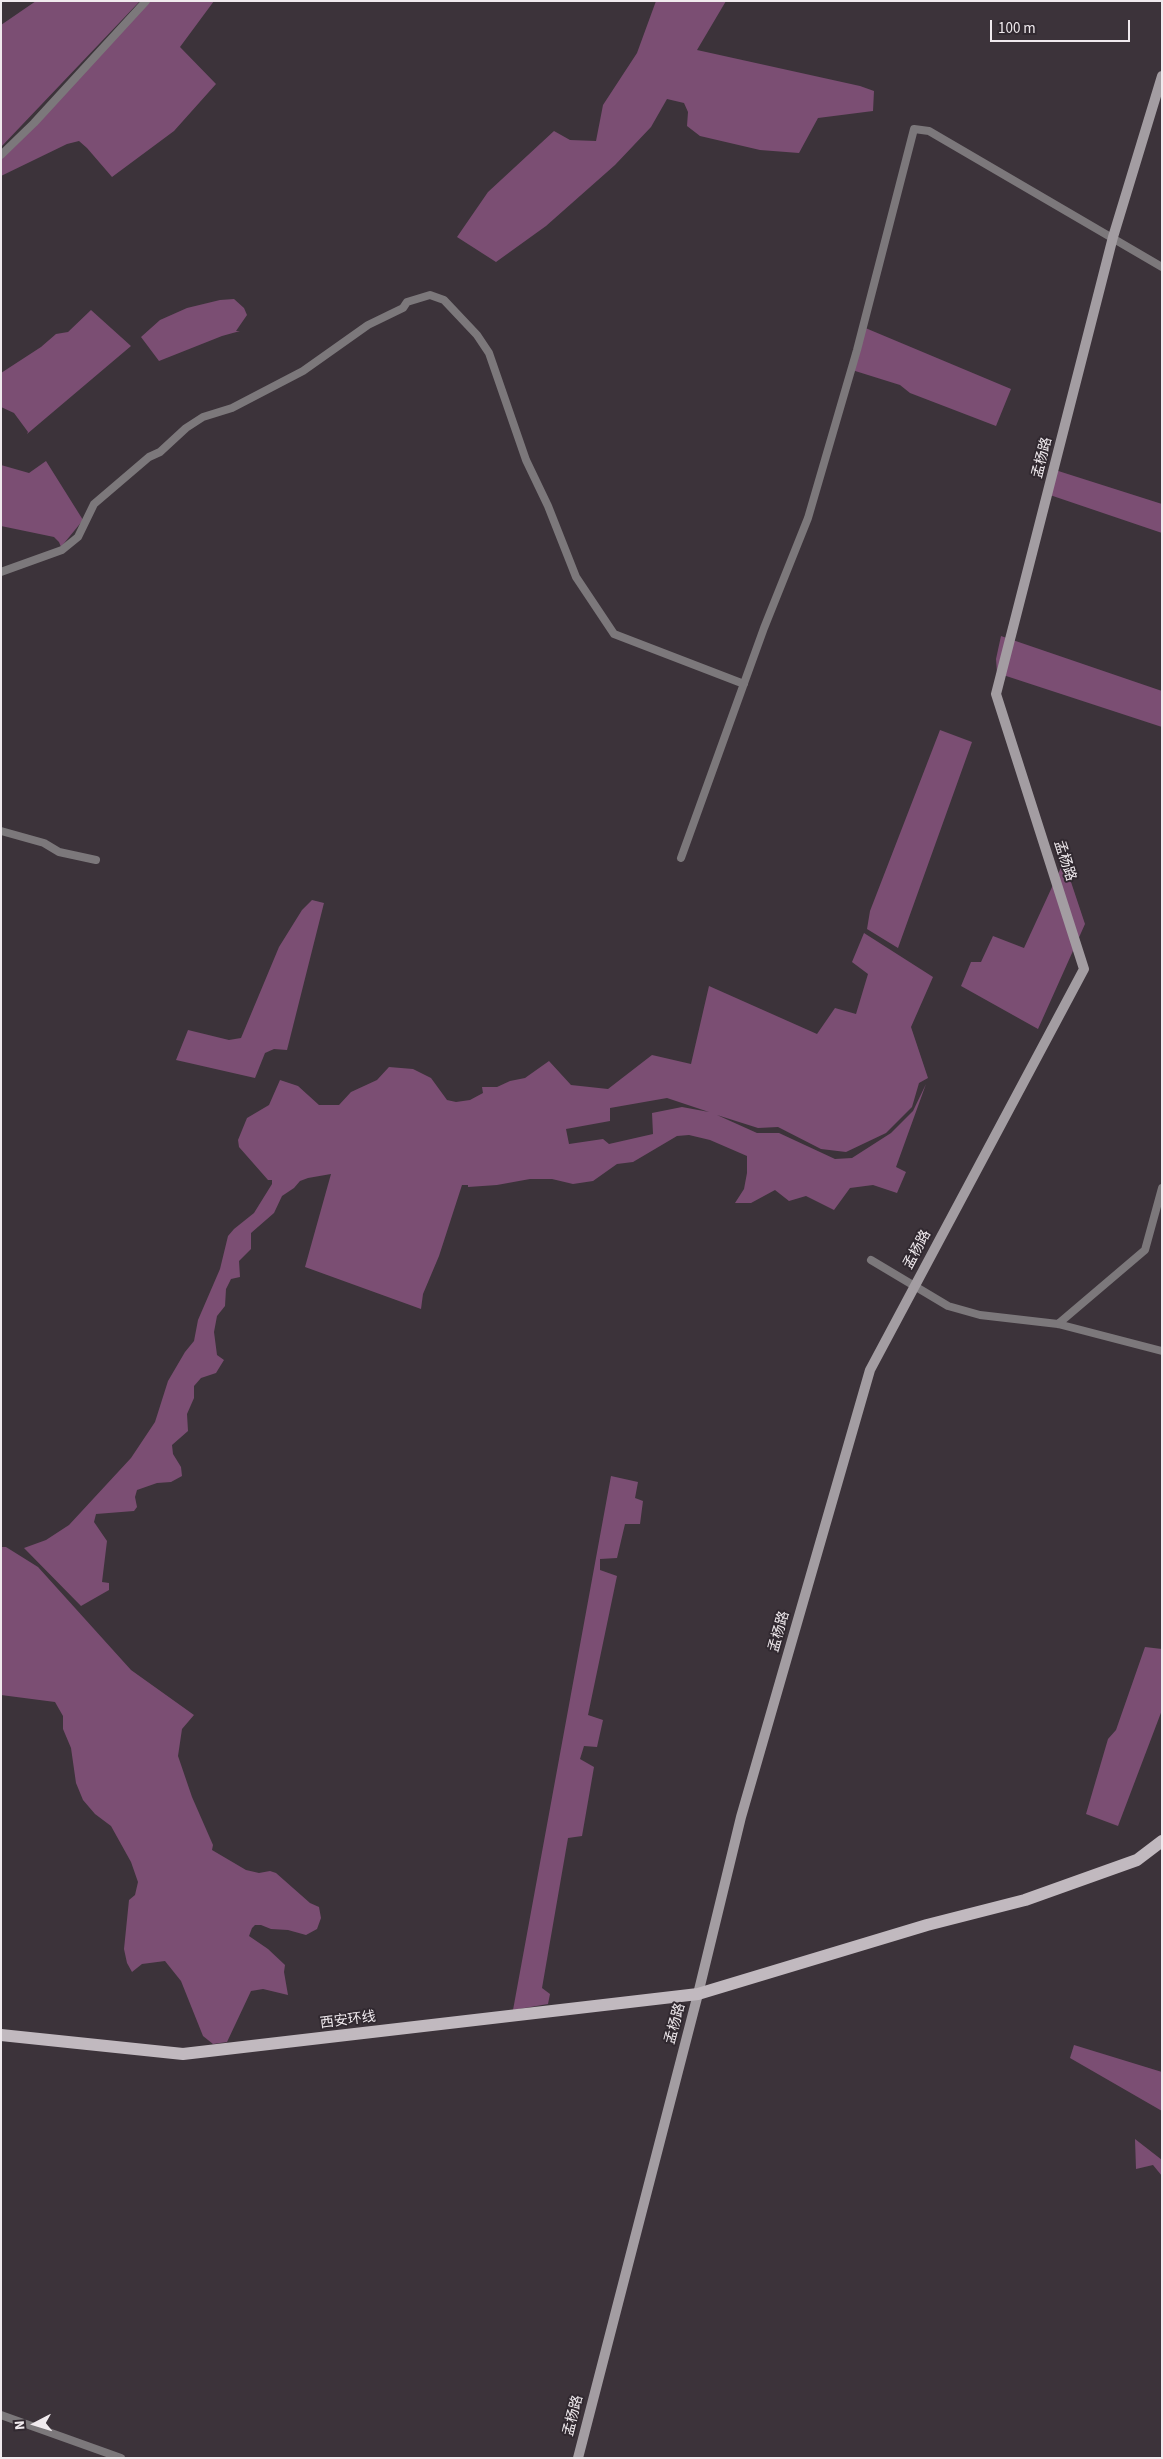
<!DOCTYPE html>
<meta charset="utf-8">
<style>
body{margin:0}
#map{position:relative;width:1163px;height:2459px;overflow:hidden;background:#3c333a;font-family:"Source Sans 3",sans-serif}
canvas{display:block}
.frame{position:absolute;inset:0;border:2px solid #f0eaee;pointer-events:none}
.north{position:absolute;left:10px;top:2399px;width:50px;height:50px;-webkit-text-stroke:4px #312930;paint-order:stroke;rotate:265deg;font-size:14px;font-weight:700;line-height:20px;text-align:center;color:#f0eaee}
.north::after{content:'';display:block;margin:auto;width:18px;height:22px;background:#f0eaee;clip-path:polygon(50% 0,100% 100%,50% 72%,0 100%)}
.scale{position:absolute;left:990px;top:20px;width:140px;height:22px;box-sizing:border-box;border:2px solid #f0eaee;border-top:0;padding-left:6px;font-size:15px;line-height:18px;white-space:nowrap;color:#f0eaee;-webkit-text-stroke:4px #312930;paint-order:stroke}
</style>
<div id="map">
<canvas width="1163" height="2459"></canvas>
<div class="frame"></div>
<div class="north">N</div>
<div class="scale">100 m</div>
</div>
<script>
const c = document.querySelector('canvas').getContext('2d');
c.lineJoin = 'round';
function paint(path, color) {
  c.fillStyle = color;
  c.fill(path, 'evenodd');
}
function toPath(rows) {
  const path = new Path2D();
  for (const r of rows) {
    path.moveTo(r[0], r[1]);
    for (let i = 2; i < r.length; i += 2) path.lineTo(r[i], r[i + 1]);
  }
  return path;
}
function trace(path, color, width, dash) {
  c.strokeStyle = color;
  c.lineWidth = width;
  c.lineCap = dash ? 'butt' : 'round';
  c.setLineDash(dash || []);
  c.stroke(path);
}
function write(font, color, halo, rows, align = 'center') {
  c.font = font + ' "Source Sans 3","Noto Sans SC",sans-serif';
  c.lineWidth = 4;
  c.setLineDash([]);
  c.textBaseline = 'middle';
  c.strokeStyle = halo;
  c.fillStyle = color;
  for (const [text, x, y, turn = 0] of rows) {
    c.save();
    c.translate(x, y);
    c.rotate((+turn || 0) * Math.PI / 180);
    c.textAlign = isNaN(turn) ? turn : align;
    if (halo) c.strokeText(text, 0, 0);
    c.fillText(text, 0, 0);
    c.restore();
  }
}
paint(toPath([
 [36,1,140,1,1,147,1,25],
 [149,1,214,1,180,47,216,84,174,131,112,177,87,148,79,141,67,144,1,176,1,157],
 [656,1,726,1,697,50,860,86,874,91,873,111,818,118,799,153,760,150,700,136,687,126,688,112,684,103,667,99,651,127,615,165,546,226,496,262,457,237,488,192,554,131,570,140,596,141,603,105,637,53],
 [234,299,244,308,247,315,236,331,240,331,222,336,159,361,141,337,160,320,187,308,220,300],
 [91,310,131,346,27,434,28,432,14,413,1,407,1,373,41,347,56,334,68,332],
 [863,327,1011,389,996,426,910,393,900,385,852,370],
 [46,461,83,520,61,547,59,542,54,537,1,526,1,465,29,473],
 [1052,469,1162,504,1162,533,1044,493],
 [1001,636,1162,691,1162,727,997,673,996,659],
 [940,730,972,742,898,948,867,929,870,911],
 [1064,861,1085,924,1038,1029,961,986,971,962,981,962,993,936,1024,948],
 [312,900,324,903,287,1050,274,1049,265,1053,255,1078,176,1060,188,1030,229,1040,241,1038,279,947,302,910],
 [864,933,933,977,911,1027,928,1078,919,1083,912,1107,886,1133,846,1152,821,1149,778,1127,758,1128,717,1115,757,1133,779,1133,835,1159,852,1158,891,1133,913,1111,926,1084,896,1167,906,1172,897,1193,873,1185,850,1188,834,1210,806,1196,789,1201,775,1190,751,1203,735,1203,744,1189,747,1173,747,1156,710,1140,689,1135,677,1136,633,1162,617,1164,593,1181,573,1184,552,1179,530,1179,497,1185,468,1187,468,1185,462,1185,439,1256,423,1294,421,1309,305,1267,331,1174,308,1178,300,1181,294,1188,282,1196,274,1213,251,1233,251,1249,239,1261,240,1277,231,1279,226,1289,225,1306,217,1316,214,1332,217,1355,224,1360,216,1373,201,1378,194,1386,194,1398,187,1414,188,1431,172,1445,173,1454,181,1467,182,1476,171,1482,157,1483,137,1490,135,1497,137,1507,134,1511,96,1514,94,1522,107,1541,102,1582,109,1583,109,1590,81,1606,24,1548,46,1540,69,1525,131,1458,155,1422,168,1381,185,1352,194,1341,198,1320,220,1269,228,1236,234,1229,254,1213,272,1184,272,1180,268,1180,239,1147,238,1140,247,1118,269,1105,280,1080,298,1086,319,1105,339,1105,351,1092,377,1080,389,1067,413,1069,431,1078,447,1100,456,1102,470,1100,483,1093,482,1087,497,1087,510,1081,525,1078,549,1061,571,1085,608,1089,652,1055,691,1064,709,986,817,1034,835,1008,856,1014,868,974,852,962],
 [667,1098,709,1112,682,1107,652,1113,653,1134,609,1144,603,1139,569,1144,566,1129,610,1121,610,1108],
 [611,1476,638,1482,635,1498,643,1501,640,1524,625,1524,617,1558,600,1559,600,1570,617,1576,588,1715,603,1720,597,1747,584,1746,580,1759,594,1767,582,1836,568,1838,542,1988,550,1994,548,2004,513,2010],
 [1,1547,6,1547,38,1567,131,1670,194,1715,182,1729,178,1756,192,1797,213,1845,212,1850,246,1870,259,1873,270,1871,276,1873,310,1903,319,1907,321,1918,317,1929,306,1935,288,1930,271,1929,261,1925,255,1925,252,1928,249,1936,268,1949,285,1965,284,1972,288,1995,263,1989,251,1991,227,2042,213,2044,203,2036,181,1981,165,1961,142,1964,132,1972,127,1963,124,1949,129,1900,135,1895,138,1882,131,1862,111,1826,95,1814,83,1800,76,1783,71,1748,63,1729,63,1716,55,1702,1,1695],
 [1145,1647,1162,1649,1162,1710,1118,1826,1086,1814,1108,1739,1116,1730],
 [1074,2045,1162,2072,1162,2111,1070,2058],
 [1135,2139,1162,2160,1162,2176,1153,2165,1136,2169]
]), '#7b4e73');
trace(toPath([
 [1,155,34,123,146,1],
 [1,572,62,550,78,537,94,504,149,457,160,452,186,428,203,417,232,408,303,371,368,325,403,308,407,302,430,295,444,300,477,335,489,353,526,460,548,506,576,577,614,634,744,684],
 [1,831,44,843,59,852,96,860],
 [681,858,764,628,808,518,857,350,914,129,929,131,1162,267],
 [871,1260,948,1306,980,1315,1058,1324,1162,1351],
 [1058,1324,1145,1250,1162,1188],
 [1,2415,121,2458]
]), '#7c787b', 8);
trace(toPath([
 [578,2458,698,1994,741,1817,870,1370,1084,969,996,694,1113,237,1162,76]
]), '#a39da2', 10);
trace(toPath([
 [1,2035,183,2054,698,1994,927,1925,1025,1900,1137,1860,1162,1841]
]), '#c1b9bf', 12);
write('14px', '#f0eaee', '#312930', [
 ["孟杨路",1043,458,-76],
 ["孟杨路",1064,861,72],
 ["孟杨路",918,1250,-62],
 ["孟杨路",780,1632,-74],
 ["西安环线",348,2021,-7],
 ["孟杨路",676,2024,-75],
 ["孟杨路",574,2416,-76]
]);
</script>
